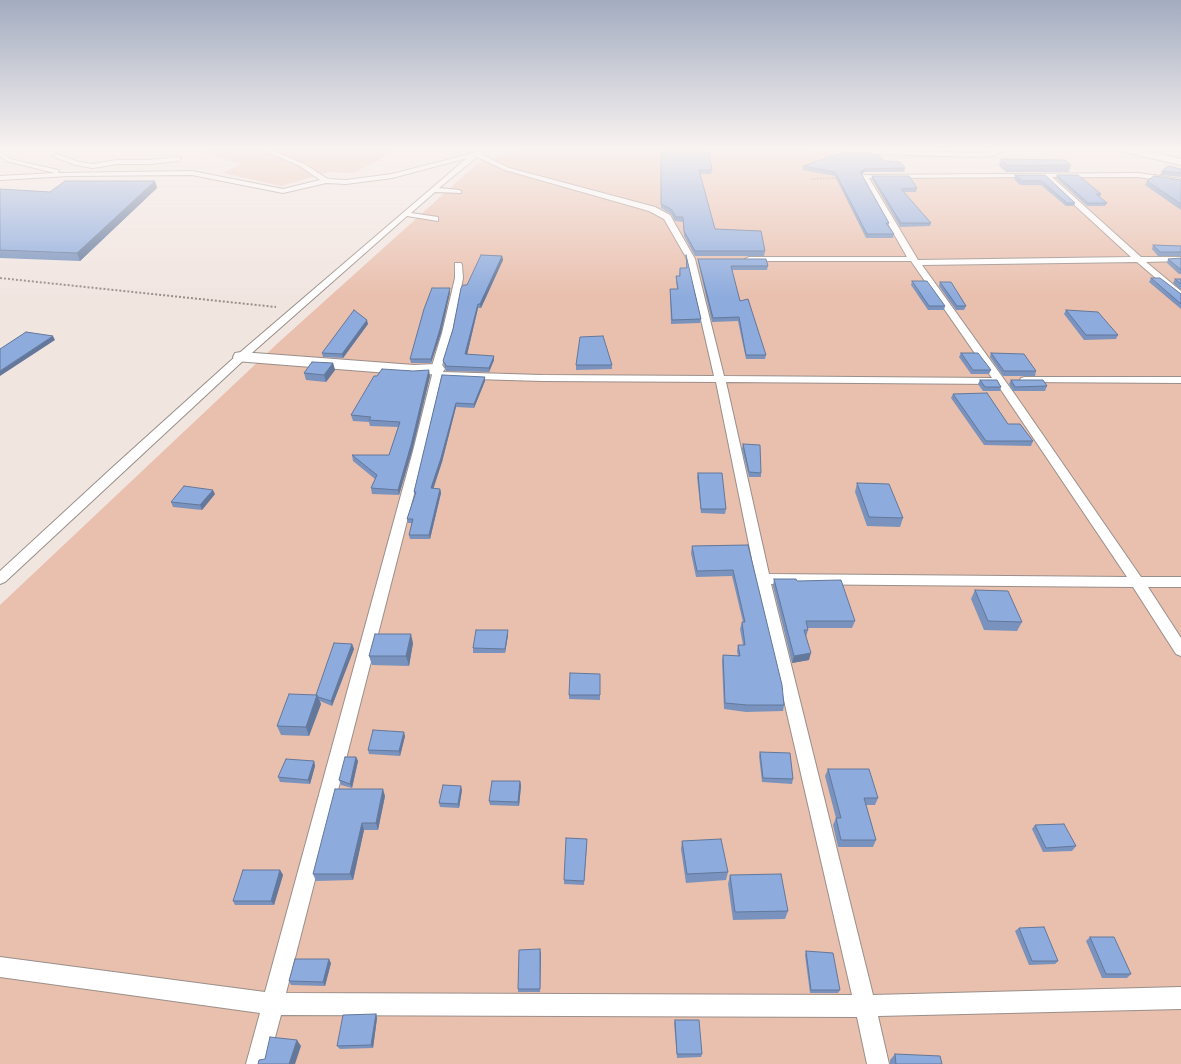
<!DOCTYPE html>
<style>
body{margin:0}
canvas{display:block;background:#f1e5e0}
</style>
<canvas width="1181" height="1064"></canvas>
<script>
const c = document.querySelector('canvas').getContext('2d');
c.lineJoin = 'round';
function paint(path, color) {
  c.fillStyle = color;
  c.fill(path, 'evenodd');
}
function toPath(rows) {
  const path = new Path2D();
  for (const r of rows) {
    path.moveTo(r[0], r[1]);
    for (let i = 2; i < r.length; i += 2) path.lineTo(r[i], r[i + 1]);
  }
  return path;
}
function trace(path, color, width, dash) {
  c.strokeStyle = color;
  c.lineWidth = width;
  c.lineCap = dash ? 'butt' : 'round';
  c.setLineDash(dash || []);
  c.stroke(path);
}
paint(toPath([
 [200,148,402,148,353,173,329,172,281,186,223,173,241,164,205,153],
 [525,148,794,148,846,156,860,174,1158,174,1181,179,1181,1064,0,1064,0,605,279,342,478,163]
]), '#e9bfad');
const lane = toPath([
 [258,148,266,148,304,164,328,179,346,180,392,174,474,153,482,148,489,148,481,154,509,168,655,207,670,215,695,259,724,376,992,378,911,261,749,261,745,259,749,257,907,257,861,176,862,175,1138,173,1181,179,1181,183,1138,177,1052,177,1141,257,1181,257,1181,261,1146,262,1181,291,1181,298,1178,297,1137,262,922,265,1016,396,1141,577,1181,577,1181,587,1148,587,1181,638,1181,656,1176,654,1133,587,771,584,873,995,1181,987,1181,1009,878,1016,889,1064,867,1064,857,1017,281,1015,268,1064,246,1064,260,1013,0,977,0,957,265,992,413,451,432,375,431,369,442,333,455,278,455,263,461,263,462,265,463,278,452,333,441,369,442,372,542,375,714,376,687,259,664,219,649,211,505,170,477,157,439,188,459,190,461,191,461,193,435,192,411,213,438,217,438,221,407,216,245,359,5,582,0,584,0,571,114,466,237,355,467,158,392,178,346,184,326,183,283,193,192,175,68,176,0,180,0,176,55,173,6,161,0,156,0,151,10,159,58,170,59,171,58,173,192,171,283,189,320,180,300,166,258,148],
 [1044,177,1131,257,918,260,869,178,1044,177],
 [441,378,542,381,716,382,756,579,852,995,286,993,425,451,441,378],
 [726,382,997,384,1127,577,769,574,726,382],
 [996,148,1002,148,1003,151,992,156,977,157,845,153,842,151,845,149,977,153,991,152,997,150,996,148],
 [56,154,79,162,93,164,117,160,150,160,178,157,181,159,178,161,150,164,117,164,93,168,76,165,54,157,53,156,56,154],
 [1025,377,1181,377,1181,383,1021,382,1020,380,1021,378,1025,377]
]);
const street = toPath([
 [241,352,414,365,436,364,442,365,445,369,442,373,436,374,414,375,235,361,233,357,235,353,241,352]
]);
const secondary = toPath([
 [1115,148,1134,148,1181,159,1181,165,1116,150,1115,148]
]);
trace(lane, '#9a8f8a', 2);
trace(street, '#9a8f8a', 2);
trace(secondary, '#9a8f8a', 2);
trace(toPath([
 [820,148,832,149],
 [499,149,511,148],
 [811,179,838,178]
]), '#978f8b', 1.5, [1.5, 1.5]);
trace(toPath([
 [0,278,276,307]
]), '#978f8b', 2, [2, 2]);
paint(lane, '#fff');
paint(street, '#fff');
paint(secondary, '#fff');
paint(toPath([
 [680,148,704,148,712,170,711,174,700,174,715,229,765,251,764,256,695,256,684,236,683,222,675,221,671,214,661,208,661,154,680,149],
 [874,156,885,161,905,168,904,172,864,172,862,174,889,223,888,226,894,234,893,238,866,238,835,176,803,170,803,166],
 [1001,159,1071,165,1069,172,1006,172,999,166],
 [1181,169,1181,177,1160,175,1162,171],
 [1015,175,1045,175,1075,203,1074,206,1066,206,1041,185,1020,185,1014,179],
 [1057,175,1101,194,1100,197,1107,203,1105,206,1087,206,1056,178],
 [872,176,917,188,916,192,904,192,931,223,930,226,900,227,872,179],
 [1181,180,1181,210,1145,185,1147,181],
 [155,181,157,188,80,261,0,258,0,189,50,192],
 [1153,245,1181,246,1181,256,1158,256,1152,249],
 [686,255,701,319,700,323,671,324,670,289,677,289,676,280,676,276,679,276,680,268,686,268],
 [502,256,503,260,481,308,478,308,467,355,494,360,489,372,446,371,443,361,467,285],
 [1181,258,1181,274,1179,274,1167,263,1168,259],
 [698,259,768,266,767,270,732,270,740,301,766,355,765,359,746,359,738,321,712,322,698,262],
 [1151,278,1181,294,1181,309,1149,282],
 [1175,279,1181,279,1181,290,1173,283],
 [912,281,945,306,944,310,928,310,911,285],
 [940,282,966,306,964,310,956,310,939,286],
 [450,292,441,333,431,363,411,363,410,359],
 [1066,310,1118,335,1116,339,1084,340,1064,314],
 [368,324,343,358,323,357,322,353],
 [961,353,991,370,989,374,971,374,959,357],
 [991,353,1036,371,1035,376,1003,376,990,357],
 [333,363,335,370,326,382,306,380,304,373],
 [576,365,612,365,612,369,576,370],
 [442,375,485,381,474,408,456,407,442,462,433,488,440,489,441,493,430,539,410,539,409,535,412,523,408,523,407,519,415,495,414,492],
 [430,376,412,451,399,495,372,494,371,488,375,479,353,461,352,455,389,455,398,427,370,426,369,422,353,421,351,415],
 [980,380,1001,387,1000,391,983,391,978,384],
 [1011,380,1047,386,1045,391,1013,391,1009,384],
 [953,394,1008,424,1033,441,1031,446,984,445,951,398],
 [743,444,761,473,761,477,749,477,742,449],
 [698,473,726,509,725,514,701,513,697,477],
 [857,483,903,518,900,527,867,526,855,492],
 [215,494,202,510,173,507,171,502],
 [748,545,784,705,783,711,746,712,724,709,722,661,723,655,738,656,737,651,738,645,743,645,740,629,742,622,743,622,732,576,696,577,691,553,692,546],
 [774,579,855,621,852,628,808,628,808,630,806,637,809,660,792,663,773,586],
 [975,590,1022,622,1017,631,984,630,971,599],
 [508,635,505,653,473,653,473,648],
 [413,643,409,666,372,665,369,656],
 [352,644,354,649,332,706,320,701,321,704,309,736,281,735,277,726,316,695],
 [600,674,600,700,569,699,569,695],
 [405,736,400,756,369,754,368,750],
 [760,752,793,779,792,784,762,782,759,756],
 [356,757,358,761,352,788,341,785,339,780],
 [314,761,315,766,310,784,280,782,278,777],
 [828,769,878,798,875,805,866,805,876,840,873,847,838,847,833,825,836,818,825,776],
 [520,781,521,786,519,806,490,805,489,801],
 [462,790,459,808,440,807,439,803],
 [385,796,378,830,364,830,353,880,316,881,313,874],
 [1035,825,1076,846,1072,851,1043,852,1032,829],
 [682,841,728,872,726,880,686,883,681,849],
 [587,843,584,885,564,884,564,880],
 [280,870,283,875,274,905,235,905,233,901],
 [730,875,788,911,785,919,733,920,728,884],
 [1019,928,1058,961,1055,964,1029,965,1015,931],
 [1090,937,1131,974,1127,978,1102,978,1086,941],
 [806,951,840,990,838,993,810,993,805,955],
 [541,953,540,992,518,992,518,989],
 [331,963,325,986,291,985,289,981],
 [376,1014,377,1018,373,1048,340,1049,337,1046],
 [675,1020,702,1054,701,1057,677,1058,674,1023],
 [895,1054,942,1064,890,1064,890,1060]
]), '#7993be');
paint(toPath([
 [865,169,864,172,860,176,860,172],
 [155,181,157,188,80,261,77,253],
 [502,256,503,260,481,308,480,304],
 [450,288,450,292,441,333,431,363,431,359],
 [478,304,478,308,466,359,465,354],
 [367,320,368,324,343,358,342,354],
 [53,336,55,340,0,376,0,371],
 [494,356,494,360,489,372,489,368],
 [333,363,335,370,326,382,324,375],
 [429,370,430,376,412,451,399,495,398,490],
 [485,377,485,381,474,408,474,404],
 [456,403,456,407,442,462,432,493,431,488],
 [440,489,441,493,430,539,429,535],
 [213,490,215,494,202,510,200,505],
 [508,630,508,635,505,653,505,649],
 [411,634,413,643,409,666,406,656],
 [352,644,354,649,332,706,331,701],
 [811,653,809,660,792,663,794,656],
 [317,695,321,704,309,736,306,727],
 [404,732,405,736,400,756,399,751],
 [356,757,358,761,352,788,350,784],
 [314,761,315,766,310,784,308,780],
 [520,781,521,786,519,806,518,802],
 [461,786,462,790,459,808,458,804],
 [383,789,385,796,378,830,376,823],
 [362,823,364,830,353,880,350,874],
 [280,870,283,875,274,905,271,901],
 [540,949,541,953,540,992],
 [329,959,331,963,325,986,323,982],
 [376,1014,377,1018,373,1048,371,1045],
 [297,1040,301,1046,295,1064,289,1064]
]), '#63789b');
const building = toPath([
 [681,148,704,148,705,150,708,150,712,170,699,170,715,229,761,231,765,251,695,251,684,231,683,217,676,217,671,209,661,204,661,151,662,151,662,149,681,149,681,148],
 [842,153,871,153,874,156,880,156,885,161,900,162,905,168,865,169,860,172,889,223,886,223,894,234,867,234,835,172,803,166,842,153],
 [1001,159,1065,160,1071,165,1008,166,1001,159],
 [1168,166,1181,169,1181,173,1162,171,1168,166],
 [1015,175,1045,175,1075,203,1067,203,1042,181,1022,181,1015,175],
 [1057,175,1078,175,1101,194,1096,194,1107,203,1088,203,1057,175],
 [872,176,909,176,917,188,901,189,931,223,901,223,872,176],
 [1154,176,1181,180,1181,204,1147,181,1154,176],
 [65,181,155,181,77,253,0,250,0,189,50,192,65,181],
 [1153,245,1181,246,1181,252,1160,252,1153,245],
 [481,255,502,256,480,304,478,304,465,354,494,356,489,368,445,366,446,365,443,361,453,329,461,288,463,285,467,285,481,255],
 [686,255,701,319,672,320,670,289,678,289,676,276,680,276,680,268,687,268,686,255],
 [1181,258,1181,270,1168,259,1181,258],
 [698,259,766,259,768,266,731,266,740,301,748,299,766,355,746,355,739,317,713,318,698,259],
 [1151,278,1160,278,1181,294,1181,304,1151,278],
 [1175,279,1181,279,1181,284,1175,279],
 [912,281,927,281,945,306,929,306,912,281],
 [940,282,951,282,966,306,957,306,940,282],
 [432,288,450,288,440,329,431,359,410,359,424,309,432,288],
 [354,310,367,320,342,354,322,353,354,310],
 [1066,310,1098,312,1118,335,1086,335,1066,310],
 [26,332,53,336,0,371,0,349,26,332],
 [603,336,612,365,576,365,580,337,603,336],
 [961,353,978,353,991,370,973,370,961,353],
 [991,353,1024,354,1036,371,1004,371,991,353],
 [312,362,333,363,324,375,304,373,312,362],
 [382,369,413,371,429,370,411,445,398,490,371,488,377,475,352,455,389,455,400,422,369,420,371,417,351,415,374,376,377,376,382,369],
 [442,375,485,377,474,404,456,403,441,458,431,488,440,489,429,535,409,535,413,519,407,519,416,492,414,492,442,375],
 [980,380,997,380,1001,387,985,387,980,380],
 [1011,380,1043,380,1047,386,1015,387,1011,380],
 [987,393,1008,424,1020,424,1033,441,986,441,953,394,987,393],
 [743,444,760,445,761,473,749,472,743,444],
 [698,473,722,473,726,509,701,509,698,473],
 [857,483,889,484,903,518,869,517,857,483],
 [184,486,213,490,200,505,171,502,184,486],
 [748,545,782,685,784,705,747,705,725,703,723,655,740,656,738,645,745,645,742,622,745,622,733,570,697,571,692,546,748,545],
 [774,579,796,579,797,581,841,580,855,621,806,621,808,630,804,630,811,653,794,656,774,579],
 [975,590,1008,591,1022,622,988,621,975,590],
 [476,630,508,630,505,649,473,648,476,630],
 [375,634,411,634,406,656,369,656,375,634],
 [334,643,352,644,331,701,318,697,317,695,316,695,334,643],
 [570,673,600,674,600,695,569,695,570,673],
 [289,694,317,695,306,727,277,726,289,694],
 [373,730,404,732,399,751,368,750,373,730],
 [760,752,790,753,793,779,763,778,760,752],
 [345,757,356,757,350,784,339,780,345,757],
 [286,759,314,761,308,780,278,777,286,759],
 [828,769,869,769,878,798,864,798,876,840,841,840,836,818,841,818,828,769],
 [492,781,520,781,518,802,489,801,492,781],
 [443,785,461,786,458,804,439,803,443,785],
 [335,789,383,789,376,823,362,823,350,874,313,874,335,789],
 [1064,824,1076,846,1046,848,1035,825,1064,824],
 [566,838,587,839,584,881,564,880,566,838],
 [721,839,728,872,687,874,682,841,721,839],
 [243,870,280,870,271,901,233,901,243,870],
 [781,874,788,911,735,912,730,875,781,874],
 [1044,927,1058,961,1032,961,1019,928,1044,927],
 [1090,937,1114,937,1131,974,1106,974,1090,937],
 [540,949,540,989,518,989,519,950,540,949],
 [806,951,833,953,840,990,811,990,806,951],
 [295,959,329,959,323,982,289,981,295,959],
 [376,1014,371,1045,337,1046,343,1015,376,1014],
 [675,1020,699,1020,702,1054,677,1054,675,1020],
 [270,1037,297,1040,289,1064,258,1064,259,1060,265,1059,270,1037],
 [895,1054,940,1056,942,1064,896,1064,895,1054]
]);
paint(building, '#8dabdd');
trace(building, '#63789b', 1);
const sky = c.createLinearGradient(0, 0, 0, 297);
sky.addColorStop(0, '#a3acc0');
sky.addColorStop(0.5, '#f9f3f1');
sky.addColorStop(1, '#f9f3f100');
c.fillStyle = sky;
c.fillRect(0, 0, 1181, 297);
</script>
